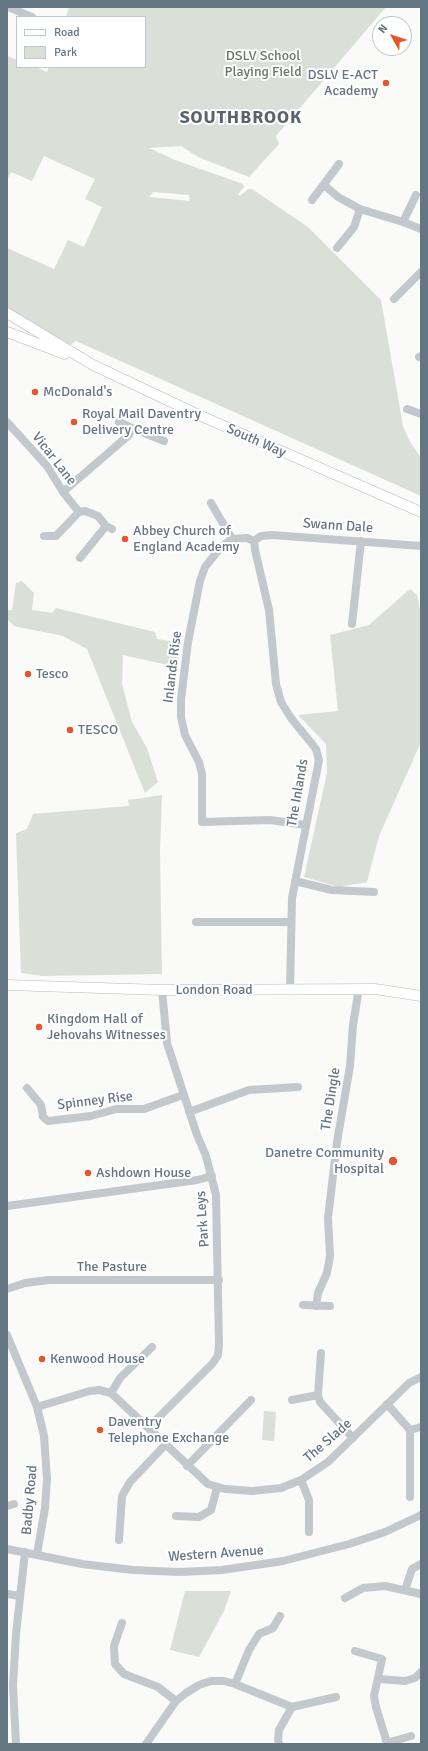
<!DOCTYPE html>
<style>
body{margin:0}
#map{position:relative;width:428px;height:1751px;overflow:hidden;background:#fafaf8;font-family:Signika,sans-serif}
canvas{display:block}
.frame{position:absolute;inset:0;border:8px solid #657683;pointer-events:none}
.legend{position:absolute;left:16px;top:16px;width:130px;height:52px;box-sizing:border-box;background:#fff;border:1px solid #c1c8cd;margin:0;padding:5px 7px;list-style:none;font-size:12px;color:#657683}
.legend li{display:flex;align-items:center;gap:8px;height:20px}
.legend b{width:20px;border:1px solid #c1c8cd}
.north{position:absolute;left:372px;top:16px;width:40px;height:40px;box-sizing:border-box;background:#fff;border:1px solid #c1c8cd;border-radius:50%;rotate:309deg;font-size:11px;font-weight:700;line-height:16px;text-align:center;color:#657683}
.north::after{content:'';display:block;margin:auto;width:14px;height:18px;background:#e4572e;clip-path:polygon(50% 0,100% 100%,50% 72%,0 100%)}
</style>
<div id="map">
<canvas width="428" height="1751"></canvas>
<div class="frame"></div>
<ul class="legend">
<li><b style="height:5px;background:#fff"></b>Road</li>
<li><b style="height:11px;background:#dadfd7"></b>Park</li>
</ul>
<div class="north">N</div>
</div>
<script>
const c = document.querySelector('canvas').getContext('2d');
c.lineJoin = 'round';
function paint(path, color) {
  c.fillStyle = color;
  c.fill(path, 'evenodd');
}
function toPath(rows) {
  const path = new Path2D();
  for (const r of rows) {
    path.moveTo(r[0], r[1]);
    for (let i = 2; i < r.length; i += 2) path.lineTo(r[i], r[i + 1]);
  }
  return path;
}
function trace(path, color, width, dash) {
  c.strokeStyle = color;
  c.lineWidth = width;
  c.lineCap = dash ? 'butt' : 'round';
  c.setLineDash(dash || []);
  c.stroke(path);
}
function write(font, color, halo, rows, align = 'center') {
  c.font = font + ' Signika,sans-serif';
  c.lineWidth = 4;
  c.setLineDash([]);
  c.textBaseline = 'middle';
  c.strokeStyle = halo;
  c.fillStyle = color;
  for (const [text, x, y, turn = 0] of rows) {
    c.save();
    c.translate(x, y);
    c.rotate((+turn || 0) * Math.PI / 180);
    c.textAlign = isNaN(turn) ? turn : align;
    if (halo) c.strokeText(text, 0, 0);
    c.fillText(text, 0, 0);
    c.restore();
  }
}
paint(toPath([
 [69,7,386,7,276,136,279,144,249,177,198,157,181,146,149,148,175,160,243,184,244,187,238,194,240,196,248,189,252,189,308,227,381,300,403,426,409,440,421,458,421,496,76,341,70,345,7,307,7,248,54,269,68,240,84,247,102,207,85,199,95,179,44,156,32,181,11,172,7,180,7,56,17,60,17,67,36,67,47,72,49,67,145,67,145,17,66,17],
 [153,192,189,195,190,201,149,197],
 [22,581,34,593,32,610,52,613,56,608,155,632,157,639,182,643,176,667,123,655,122,684,132,722,147,748,158,782,145,793,87,649,63,636,14,626,7,619,7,610,12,610,16,583],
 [410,589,417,595,421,614,421,742,379,836,367,882,339,887,304,877,327,773,326,744,298,715,338,711,330,635,369,625],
 [162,795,160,851,162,974,42,976,21,973,16,833,27,829,33,814,129,806,128,800],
 [264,1411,276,1412,274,1441,262,1440],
 [185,1591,231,1591,224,1611,199,1657,170,1650]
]), '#dadfd7');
const major = toPath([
 [7,313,93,365,201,416,421,512],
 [7,332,65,354],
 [7,985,162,990,375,989,421,996]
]);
trace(major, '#b5babe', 11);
trace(toPath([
 [8,7,32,17],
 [324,185,338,197,360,209,403,222,421,229],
 [312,200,339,164],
 [403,222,416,195],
 [337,248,354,227,360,209],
 [394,299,421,272],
 [419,357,421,356],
 [407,409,421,414],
 [7,422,47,466,63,492,79,512],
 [119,422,132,428],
 [63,492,129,435,132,428,164,441],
 [211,503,232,539],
 [79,512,85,511,98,516,106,526,112,529],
 [44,536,56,536,79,512],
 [254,541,255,550,269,610,276,684,281,702,291,718,316,749,319,760,292,898,290,991],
 [254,541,247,538,232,539,221,547,205,567,200,581,188,642,181,699,181,717,185,735,199,762,202,774,202,822,270,820,306,825],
 [254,541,261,536,272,535,421,546],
 [80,558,106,526],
 [352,624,361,541],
 [295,881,332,890,374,892],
 [196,922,291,922],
 [27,1088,41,1105,43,1117,48,1121,91,1116,116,1109,144,1109,183,1095],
 [189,1112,249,1090,298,1087],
 [7,1206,197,1180,212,1176],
 [7,1289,25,1283,49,1280,219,1280],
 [303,1305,330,1306],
 [316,1306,318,1293,327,1273,330,1256,328,1218,337,1142,350,1066,353,1025,358,994,357,990],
 [7,1335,37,1407,44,1436,47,1479,45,1508,37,1554],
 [321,1353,318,1395,320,1402,353,1438],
 [111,1393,120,1378,152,1347],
 [292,1400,318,1395],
 [387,1404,410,1430,410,1497],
 [37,1407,90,1391,99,1390,111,1393,208,1484,225,1489,252,1491,281,1488,301,1480,328,1462,409,1383,421,1377],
 [149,1427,213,1363,218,1355,219,1345,216,1195,206,1156,197,1135,167,1043,162,990],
 [410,1430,421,1427],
 [187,1466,251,1400],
 [301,1480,309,1500,309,1532],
 [7,1506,14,1504],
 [176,1516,199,1517,211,1510,217,1488],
 [119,1540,122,1496,130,1482,166,1444],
 [7,1549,82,1564,133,1570,179,1572,222,1570,283,1561,349,1544,385,1532,421,1515],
 [405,1590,412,1569,421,1564],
 [7,1594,20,1596],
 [345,1598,363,1588,385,1586,421,1594],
 [122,1623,114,1646,115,1664,124,1674,158,1687,176,1701],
 [355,1651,382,1659,374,1696,376,1707,387,1743,411,1736],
 [379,1679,405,1681,415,1678,421,1672],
 [235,1684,249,1650,259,1634,273,1628,280,1616],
 [16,1744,13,1685,16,1634,25,1552],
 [146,1744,176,1701,186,1693,199,1685,211,1681,224,1681,235,1684,292,1707,336,1697],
 [279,1744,278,1739,279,1730,292,1707]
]), '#c3c8cc', 8);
trace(major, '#fff', 10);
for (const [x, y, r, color] of [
 [386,83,4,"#e4572e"],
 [35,392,4,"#e4572e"],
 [74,422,4,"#e4572e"],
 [125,539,4,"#e4572e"],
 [28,674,4,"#e4572e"],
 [70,730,4,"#e4572e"],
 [39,1027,4,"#e4572e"],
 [393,1161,5,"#e4572e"],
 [88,1173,4,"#e4572e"],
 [42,1359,4,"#e4572e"],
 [100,1430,4,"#e4572e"]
]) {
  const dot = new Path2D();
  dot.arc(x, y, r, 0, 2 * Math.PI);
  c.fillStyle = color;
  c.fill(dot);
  trace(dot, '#fff', 1.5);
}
write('14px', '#687a64', '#fff', [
 ["DSLV School",263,56],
 ["Playing Field",263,72]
]);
write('14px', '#657683', '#fff', [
 ["DSLV E-ACT",378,75,"right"],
 ["Academy",378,91,"right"],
 ["McDonald's",43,392],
 ["Royal Mail Daventry",82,414],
 ["Delivery Centre",82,430],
 ["Abbey Church of",133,531],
 ["England Academy",133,547],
 ["Tesco",36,674],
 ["TESCO",78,730],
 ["Kingdom Hall of",47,1019],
 ["Jehovahs Witnesses",47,1035],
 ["Danetre Community",384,1153,"right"],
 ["Hospital",384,1169,"right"],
 ["Ashdown House",96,1173],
 ["Kenwood House",50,1359],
 ["Daventry",108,1422],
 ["Telephone Exchange",108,1438]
], 'left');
write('14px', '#657683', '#fff', [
 ["South Way",256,441,24],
 ["Vicar Lane",54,459,52],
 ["Swann Dale",338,526,4],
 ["Inlands Rise",173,667,-83],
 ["The Inlands",298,793,-80],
 ["London Road",214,990],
 ["The Dingle",331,1099,-81],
 ["Spinney Rise",95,1101,-7],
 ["Park Leys",203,1219,-94],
 ["The Pasture",112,1267],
 ["The Slade",328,1441,-41],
 ["Badby Road",30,1500,-85],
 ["Western Avenue",216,1554,-4]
]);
c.letterSpacing = '1px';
write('bold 18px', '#57646e', '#fff', [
 ["SOUTHBROOK",241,118]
]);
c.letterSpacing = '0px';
</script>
